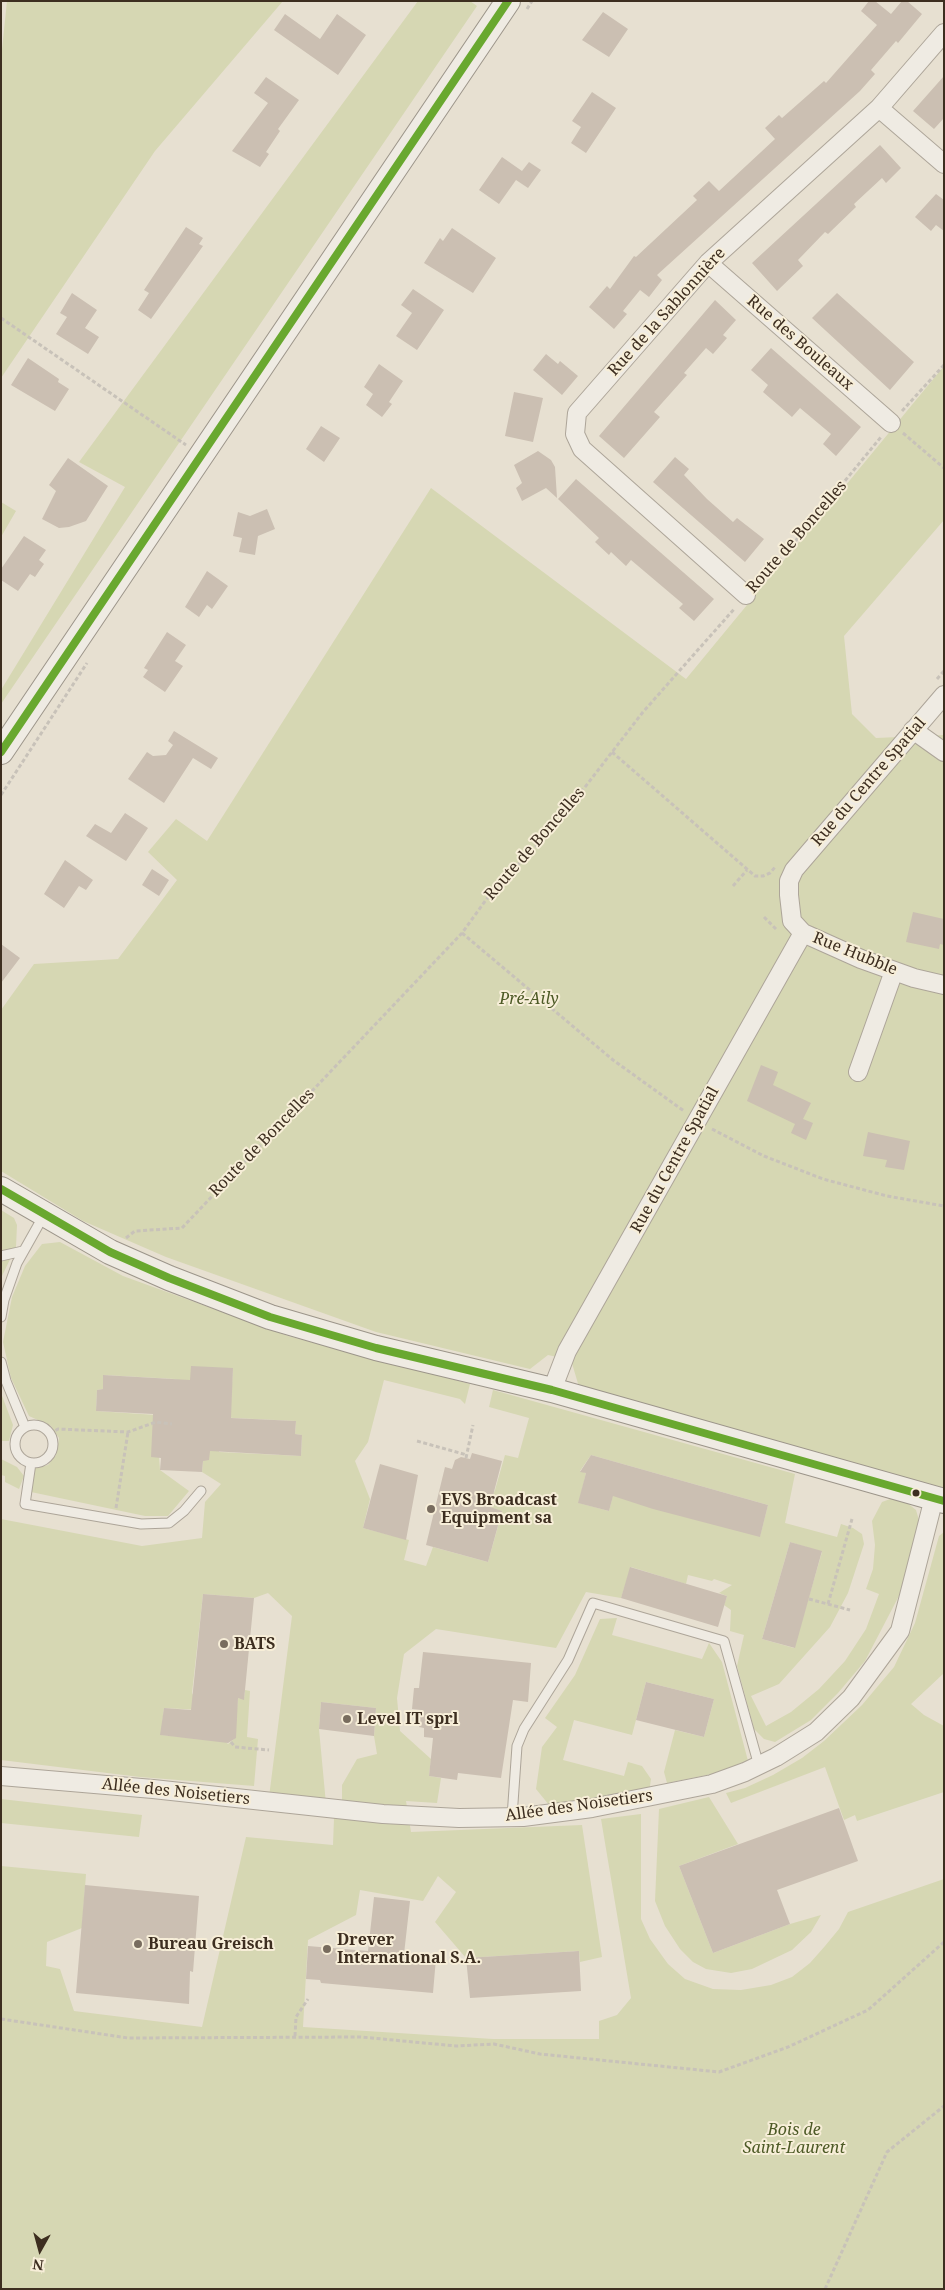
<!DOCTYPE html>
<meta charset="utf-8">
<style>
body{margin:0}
#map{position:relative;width:945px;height:2290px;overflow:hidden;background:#e7e0d1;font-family:"Noto Serif",serif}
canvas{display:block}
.frame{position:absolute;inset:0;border:2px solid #3d2e20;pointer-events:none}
.north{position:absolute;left:15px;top:2225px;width:50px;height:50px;-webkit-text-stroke:4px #f7eed8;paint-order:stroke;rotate:187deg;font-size:14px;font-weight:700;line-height:20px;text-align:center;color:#3d2e20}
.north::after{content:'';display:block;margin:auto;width:18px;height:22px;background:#3d2e20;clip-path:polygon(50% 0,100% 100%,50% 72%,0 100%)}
</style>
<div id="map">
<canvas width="945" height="2290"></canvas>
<div class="frame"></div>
<div class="north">N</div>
</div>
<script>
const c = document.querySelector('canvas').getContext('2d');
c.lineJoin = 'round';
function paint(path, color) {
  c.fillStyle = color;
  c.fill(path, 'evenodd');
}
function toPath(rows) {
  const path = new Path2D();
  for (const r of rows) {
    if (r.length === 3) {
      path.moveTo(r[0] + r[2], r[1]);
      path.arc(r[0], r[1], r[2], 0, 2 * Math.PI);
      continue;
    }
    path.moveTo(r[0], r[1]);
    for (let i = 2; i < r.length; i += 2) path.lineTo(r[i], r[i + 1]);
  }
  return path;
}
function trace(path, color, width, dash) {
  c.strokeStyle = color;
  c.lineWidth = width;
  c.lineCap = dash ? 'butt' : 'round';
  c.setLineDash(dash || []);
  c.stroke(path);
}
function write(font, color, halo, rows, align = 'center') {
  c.font = font + ' "Noto Serif",serif';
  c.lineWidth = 4;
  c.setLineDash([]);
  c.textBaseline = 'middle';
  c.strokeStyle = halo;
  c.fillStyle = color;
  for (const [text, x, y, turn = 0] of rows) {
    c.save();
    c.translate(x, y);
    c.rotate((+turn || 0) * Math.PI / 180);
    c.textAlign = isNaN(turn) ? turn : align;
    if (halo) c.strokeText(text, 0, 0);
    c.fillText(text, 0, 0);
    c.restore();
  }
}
paint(toPath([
 [7,1,283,1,155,151,1,378,1,59],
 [418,1,470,1,477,6,1,704,1,690,125,487,79,462],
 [944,366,944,520,844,636,852,714,876,738,944,735,944,1488,579,1387,571,1360,548,1355,530,1369,376,1332,166,1257,83,1221,1,1171,1,1010,34,964,118,959,177,880,148,852,176,819,207,841,431,488,686,679],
 [1,502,16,511,1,537],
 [1,1210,14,1218,17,1225,16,1247,1,1278],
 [60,1242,123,1276,288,1336,470,1384,465,1404,460,1399,384,1380,368,1442,355,1461,370,1499,363,1528,409,1540,404,1560,426,1566,433,1547,488,1562,502,1512,487,1506,495,1490,505,1455,518,1458,529,1418,489,1407,493,1390,795,1474,785,1523,837,1537,841,1524,853,1528,862,1534,864,1544,848,1593,830,1627,779,1684,751,1696,766,1726,791,1712,819,1689,845,1661,866,1629,879,1594,866,1589,873,1569,875,1545,872,1521,882,1502,893,1498,906,1502,916,1510,921,1527,901,1592,865,1661,838,1693,811,1720,775,1742,764,1739,754,1729,737,1666,744,1635,730,1631,731,1610,724,1605,727,1596,719,1593,732,1585,714,1579,712,1581,688,1575,686,1584,631,1567,621,1598,586,1592,556,1648,436,1629,404,1654,397,1698,400,1731,431,1759,429,1776,441,1778,437,1803,406,1801,411,1832,582,1825,602,1957,580,1962,579,1951,466,1958,435,1922,456,1892,438,1876,423,1901,360,1890,356,1915,308,1940,303,2027,493,2039,599,2039,599,2021,617,2015,631,1998,601,1819,641,1814,641,1919,650,1939,668,1964,685,1979,713,1989,741,1990,771,1985,792,1977,810,1963,825,1946,839,1929,848,1912,944,1879,944,2289,1,2289,1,1866,86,1874,82,1928,47,1942,46,1966,60,1969,74,2011,202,2027,246,1837,333,1845,334,1818,342,1818,342,1785,357,1759,377,1754,374,1736,376,1708,321,1702,319,1729,326,1804,269,1797,292,1616,268,1593,254,1598,203,1594,192,1693,201,1710,164,1708,161,1735,225,1741,228,1744,234,1739,238,1698,244,1699,245,1690,250,1691,247,1737,258,1739,254,1786,140,1777,1,1760,1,1519,142,1546,202,1538,205,1502,221,1484,202,1472,203,1461,210,1445,219,1445,219,1452,301,1456,302,1435,295,1434,296,1421,214,1417,231,1400,233,1368,190,1387,175,1379,104,1375,103,1389,97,1390,96,1411,156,1415,160,1470,189,1491,168,1516,145,1516,31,1492,34,1468,48,1465,56,1455,59,1438,51,1426,29,1416,11,1378,3,1342,12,1297,25,1266,42,1244],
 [591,1455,768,1505,760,1536,613,1495,609,1511,579,1503,586,1473,580,1471],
 [790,1542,822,1552,794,1648,762,1639],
 [1,1393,13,1425,9,1441,1,1441],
 [1,1459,17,1467,24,1476,19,1489,5,1482,5,1476,1,1475],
 [944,1532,943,1674,911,1704,924,1715,944,1726,944,1792,857,1821,855,1815,844,1820,825,1767,731,1803,726,1793,745,1788,773,1775,802,1758,824,1741,862,1705,894,1667,915,1623,939,1536],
 [617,1618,612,1635,702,1659,709,1643,722,1662,748,1761,717,1773,667,1783,664,1772,675,1730,704,1737,714,1699,646,1682,632,1735,574,1720,563,1760,624,1776,628,1762,642,1766,651,1779,649,1793,549,1805,536,1789,542,1747,557,1727,545,1718,575,1675,600,1619],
 [709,1797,738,1844,679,1866,713,1953,790,1924,821,1915,811,1932,792,1950,752,1969,731,1973,706,1969,693,1962,680,1949,665,1926,655,1901,659,1809],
 [1,1799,142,1815,139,1837,1,1823]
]), '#d6d7b3');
paint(toPath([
 [869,1,875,1,891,14,902,1,907,1,922,14,898,43,896,41,871,70,875,74,860,91,657,275,662,280,649,297,640,290,623,311,627,314,614,329,589,307,607,286,610,289,634,256,636,257,697,200,693,196,709,181,719,191,775,139,765,128,779,115,782,118,824,81,826,83,877,25,861,11],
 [603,12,628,29,609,57,582,40],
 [285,14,320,39,337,14,366,35,338,75,274,30],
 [944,76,944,118,934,129,913,111],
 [266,77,299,100,278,129,280,131,266,152,269,154,260,167,232,151,268,103,254,93],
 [592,92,616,108,586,153,571,143,581,127,572,121],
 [880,145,901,168,886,183,882,178,854,204,856,207,828,234,825,232,798,260,803,266,777,291,752,263],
 [502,157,522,171,529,162,541,170,528,188,516,180,499,204,479,190],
 [936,194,944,200,944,231,936,225,931,231,915,217],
 [186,227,203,238,199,244,203,246,151,319,138,310,149,293,144,290],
 [452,228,496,258,473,293,424,263,440,238,443,241],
 [413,289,444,310,417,350,396,336,412,313,401,305],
 [72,293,97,310,85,328,99,337,88,354,56,334,67,317,60,313],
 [837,293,914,362,890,390,812,318],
 [715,300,736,320,723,335,727,338,713,354,706,348,684,373,687,375,654,412,660,417,624,458,599,436],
 [771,348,861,427,836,456,823,444,831,434,800,408,792,417,763,392,768,385,751,370],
 [546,354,558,364,560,361,578,376,562,395,533,370],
 [28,358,59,379,58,382,69,389,55,411,11,385],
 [379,364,403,381,389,402,392,404,382,417,366,405,373,394,364,387],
 [514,392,543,398,533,442,505,436],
 [321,426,340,438,324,462,306,449],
 [538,451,551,460,555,467,557,498,546,488,522,501,516,488,522,483,514,465],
 [675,457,689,469,684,475,707,499,733,522,737,518,764,539,745,562,653,482],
 [68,458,108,486,86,521,69,527,59,528,42,519,56,491,49,485],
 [576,479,714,599,694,621,679,608,683,604,631,560,626,566,611,552,609,555,595,542,599,538,558,499],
 [267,509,275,529,258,536,255,555,239,552,242,538,233,536,238,512,250,516],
 [24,536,46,550,39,560,44,564,35,577,30,574,18,591,1,580,1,569],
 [207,571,228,586,212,609,207,605,199,617,185,607],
 [167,632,186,645,175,661,183,666,165,692,143,677,148,670,144,668],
 [174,731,218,758,211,769,193,758,164,803,128,779,147,752,153,756,166,755,173,745,168,741],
 [125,813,148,828,126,861,86,836,95,824,111,833],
 [65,860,93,880,86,890,79,886,64,908,44,894],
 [152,869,169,880,159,896,142,885],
 [913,912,944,919,944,945,940,944,939,949,906,942],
 [1,944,20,958,1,983],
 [761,1065,778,1072,773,1085,811,1103,803,1119,813,1123,806,1140,791,1133,795,1124,747,1101],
 [868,1132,910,1141,904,1170,885,1167,887,1160,863,1156],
 [191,1366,233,1368,231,1418,296,1421,295,1434,302,1435,301,1456,210,1451,209,1460,203,1461,202,1472,160,1470,161,1458,151,1457,153,1414,96,1411,97,1390,103,1389,103,1375,190,1380],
 [472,1453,502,1461,490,1507,502,1511,488,1562,426,1545,445,1467,452,1469,455,1460,461,1457,470,1459],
 [591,1455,768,1505,760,1537,653,1509,613,1496,609,1511,578,1503,586,1473,580,1472],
 [380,1464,418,1475,406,1540,363,1528],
 [790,1542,822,1551,795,1648,762,1639],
 [630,1567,727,1596,718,1627,621,1598],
 [203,1594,254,1598,244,1700,238,1698,236,1738,228,1743,160,1735,164,1708,191,1710],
 [423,1652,531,1663,528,1702,513,1700,501,1778,458,1773,457,1780,429,1776,433,1738,424,1737,424,1728,419,1727,421,1710,412,1709,414,1688,419,1688],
 [646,1682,714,1699,704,1737,636,1720],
 [321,1702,376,1708,374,1736,319,1729],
 [839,1808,858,1861,777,1890,790,1924,713,1953,679,1866],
 [85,1885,199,1896,193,1972,190,1971,189,2004,76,1993],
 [374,1897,410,1901,404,1954,436,1958,433,1993,321,1983,320,1980,306,1979,308,1946,368,1951],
 [579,1951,581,1991,470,1998,466,1958]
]), '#cbbfb2');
const lane = toPath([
 [1,1256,23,1251],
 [1,1317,4,1300,17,1263,44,1215],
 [1,1362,6,1381,25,1427],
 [34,1444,19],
 [31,1463,25,1504,141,1524,169,1523,184,1511,201,1491],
 [512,1817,517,1746,524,1729,568,1660,593,1603,724,1641,759,1766]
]);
const street = toPath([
 [879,108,944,164],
 [708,263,891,423],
 [746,595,582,449,575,434,577,413,708,263,879,108,944,33],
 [944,695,794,870,789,881,789,895,792,921,803,933,861,959,914,978,944,985],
 [913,730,944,752],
 [858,1072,894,971],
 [552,1390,567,1351,803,933],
 [1,1776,153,1789,383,1814,459,1818,523,1817,592,1808,712,1784,745,1772,776,1757,816,1732,851,1698,900,1631,934,1498]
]);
const secondary = toPath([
 [1,752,508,1],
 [1,1189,110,1252,169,1278,270,1317,376,1348,552,1390,944,1501]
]);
trace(lane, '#ada599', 11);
trace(street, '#ada599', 20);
trace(secondary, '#9c958a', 26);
trace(toPath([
 [527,9,532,1],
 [1,318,186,445],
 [902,411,944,365],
 [903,433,944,468],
 [757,585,769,573,881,437],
 [937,679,944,671],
 [612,752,755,876,763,876,770,873,776,866],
 [1,795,87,663],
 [733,886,747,870],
 [764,917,776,929],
 [462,933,613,1060,684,1111],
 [712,1129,764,1156,823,1179,887,1196,944,1206],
 [126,1238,135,1231,182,1228,462,933,494,889,551,831,643,712,735,608],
 [50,1434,58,1429,128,1432,156,1422,172,1424],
 [417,1441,467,1455],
 [466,1458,473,1425],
 [116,1508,128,1432],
 [809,1599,850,1610],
 [828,1604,852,1519],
 [231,1742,235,1747,269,1750],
 [1,2019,128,2038,361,2037,456,2046,494,2044,540,2054,719,2072,788,2047,868,2010,944,1942],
 [295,2036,296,2017,308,1999],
 [825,2289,887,2152,944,2106]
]), '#c8c2b9', 3, [4, 2.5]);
trace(lane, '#efebe3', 9);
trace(street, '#efebe3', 18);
trace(secondary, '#efebe3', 24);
trace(toPath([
 [1,752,508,1],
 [1,1189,110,1252,169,1278,270,1317,376,1348,552,1390,944,1501]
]), '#69a82f', 8);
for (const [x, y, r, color] of [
 [916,1493,4.5,"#3d2e20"],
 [431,1509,5,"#786c5e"],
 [224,1644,5,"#786c5e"],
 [347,1719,5,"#786c5e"],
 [138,1944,5,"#786c5e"],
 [327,1949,5,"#786c5e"]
]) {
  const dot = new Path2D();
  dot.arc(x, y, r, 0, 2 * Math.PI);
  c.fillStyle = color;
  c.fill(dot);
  trace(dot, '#f7eed8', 2);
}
write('16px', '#3d2e20', '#f7eed8', [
 ["Rue de la Sablonnière",667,312,-48],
 ["Rue des Bouleaux",800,343,41],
 ["Route de Boncelles",797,537,-49],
 ["Rue du Centre Spatial",869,782,-49],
 ["Route de Boncelles",535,844,-49],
 ["Rue Hubble",855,954,22],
 ["Route de Boncelles",262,1143,-46],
 ["Rue du Centre Spatial",675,1160,-61],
 ["Allée des Noisetiers",176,1792,6],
 ["Allée des Noisetiers",579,1806,-8]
]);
write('italic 16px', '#4d5a26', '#f7eed8', [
 ["Pré-Aily",529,999],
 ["Bois de",794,2130],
 ["Saint-Laurent",794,2148]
]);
write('bold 16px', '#3d2e20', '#f7eed8', [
 ["EVS Broadcast",441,1500],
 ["Equipment sa",441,1518],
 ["BATS",234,1644],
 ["Level IT sprl",357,1719],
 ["Drever",337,1940],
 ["International S.A.",337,1958],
 ["Bureau Greisch",148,1944]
], 'left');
</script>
